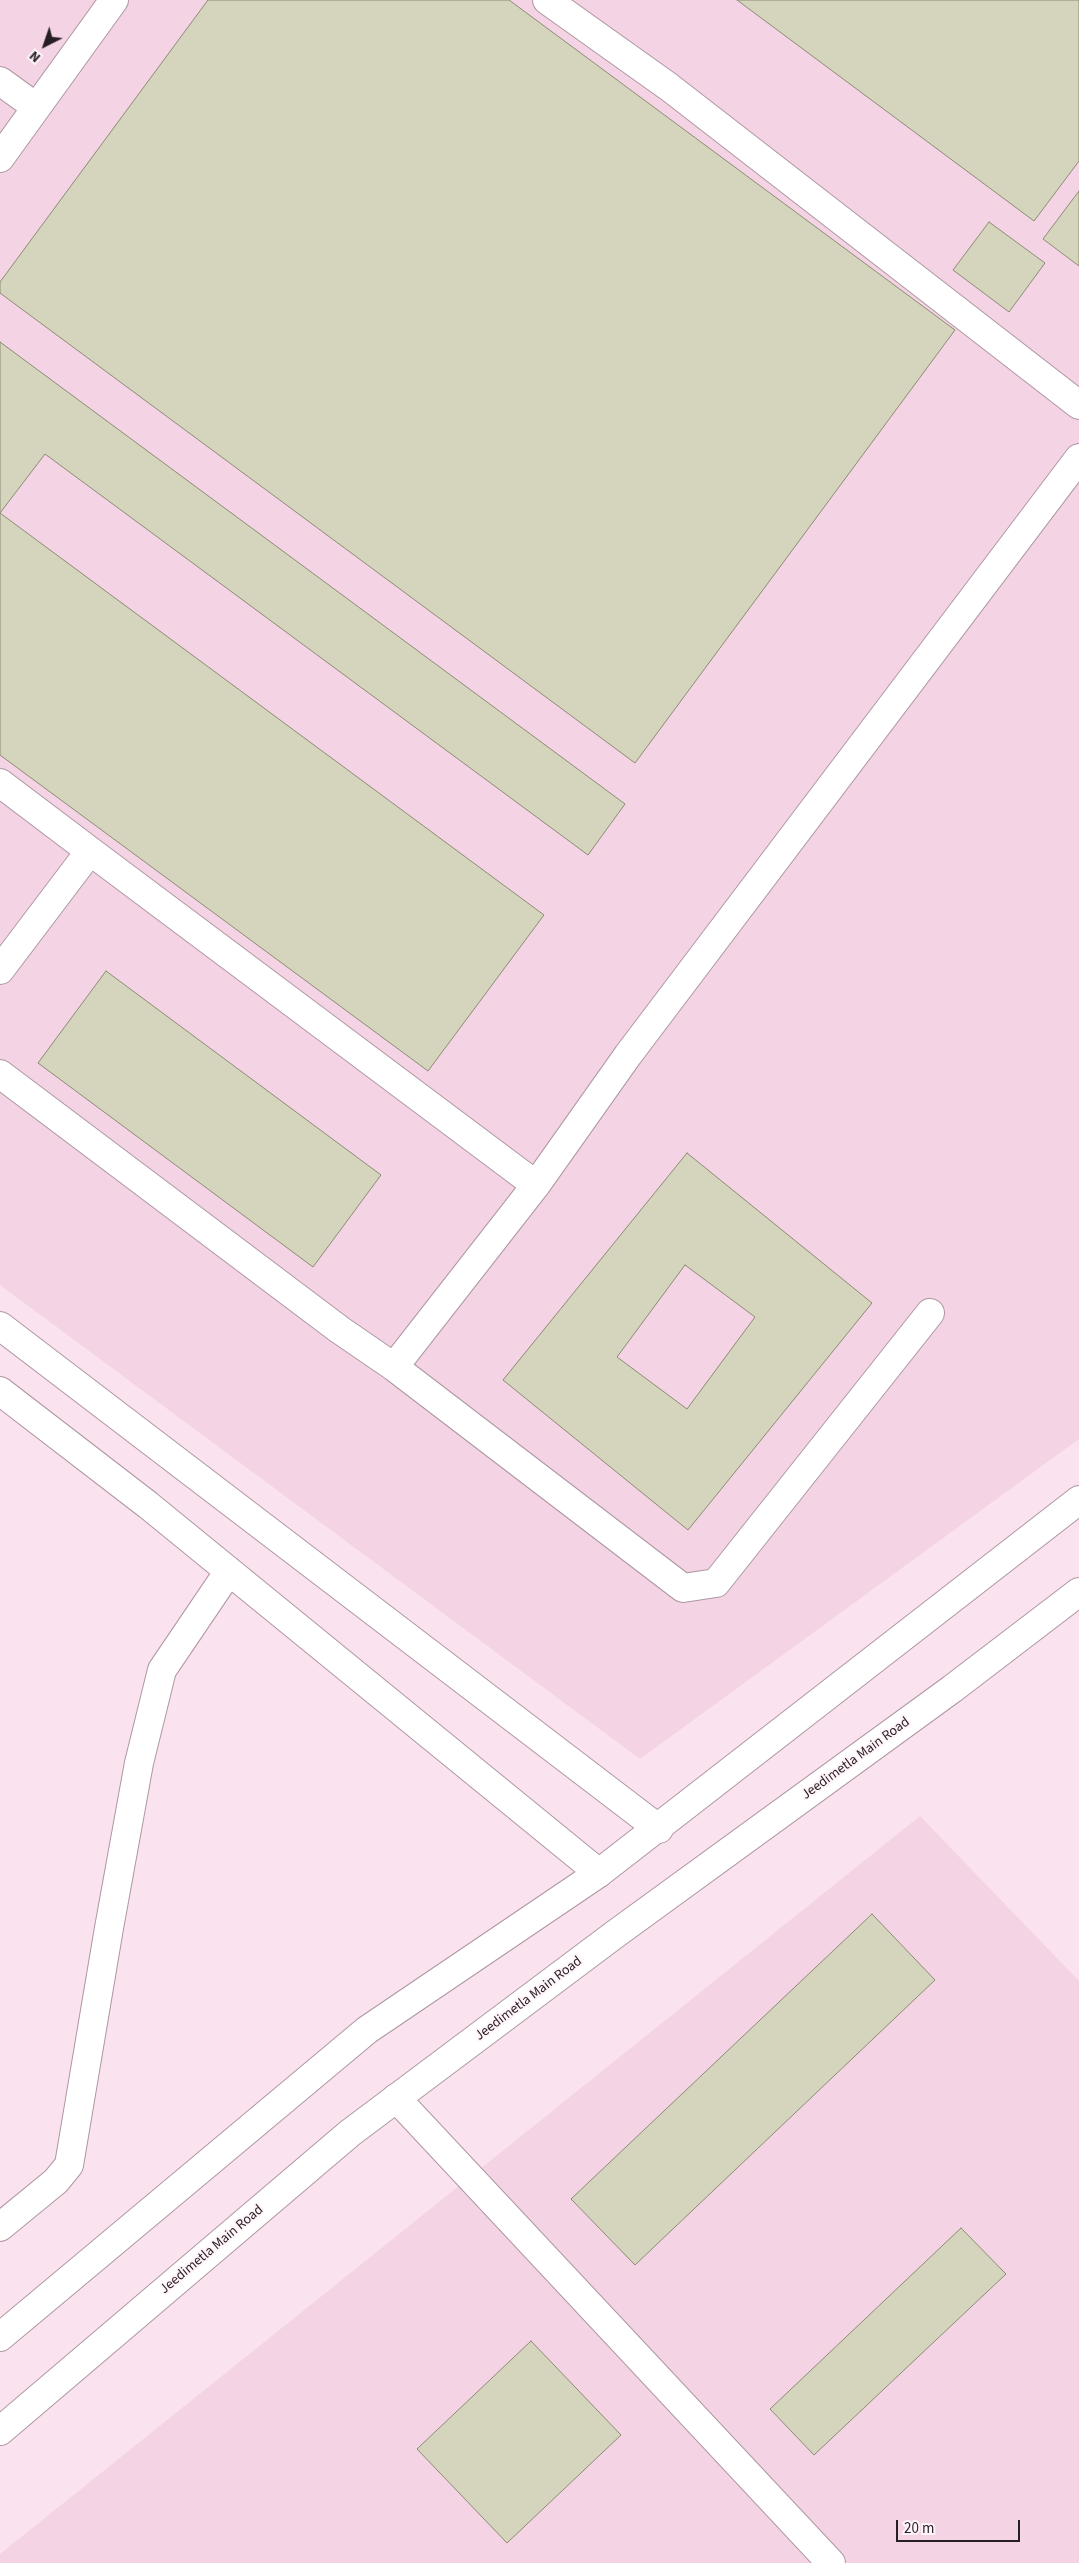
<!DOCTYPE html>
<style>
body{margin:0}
#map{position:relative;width:1079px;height:2563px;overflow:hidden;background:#fbe2ef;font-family:"Source Sans 3",sans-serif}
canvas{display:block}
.north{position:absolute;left:20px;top:20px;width:50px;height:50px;-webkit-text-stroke:4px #fef4f9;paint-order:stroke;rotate:221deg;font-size:14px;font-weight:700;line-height:20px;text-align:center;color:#271e23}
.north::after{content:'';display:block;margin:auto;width:18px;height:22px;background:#271e23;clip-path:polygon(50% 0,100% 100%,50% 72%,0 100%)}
.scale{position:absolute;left:896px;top:2520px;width:124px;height:22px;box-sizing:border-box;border:2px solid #271e23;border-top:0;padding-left:6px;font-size:15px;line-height:18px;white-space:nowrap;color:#271e23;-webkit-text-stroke:4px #fef4f9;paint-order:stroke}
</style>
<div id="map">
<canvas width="1079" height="2563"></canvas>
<div class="north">N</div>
<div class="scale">20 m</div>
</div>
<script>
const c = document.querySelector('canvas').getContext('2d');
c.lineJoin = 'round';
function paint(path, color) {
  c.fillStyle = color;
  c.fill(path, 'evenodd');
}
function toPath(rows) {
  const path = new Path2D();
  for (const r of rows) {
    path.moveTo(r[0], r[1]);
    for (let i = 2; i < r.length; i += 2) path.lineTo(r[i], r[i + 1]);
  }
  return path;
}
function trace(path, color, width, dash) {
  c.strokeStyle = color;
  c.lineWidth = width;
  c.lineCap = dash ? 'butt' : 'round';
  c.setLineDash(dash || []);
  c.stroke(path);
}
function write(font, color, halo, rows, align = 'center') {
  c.font = font + ' "Source Sans 3",sans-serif';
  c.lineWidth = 4;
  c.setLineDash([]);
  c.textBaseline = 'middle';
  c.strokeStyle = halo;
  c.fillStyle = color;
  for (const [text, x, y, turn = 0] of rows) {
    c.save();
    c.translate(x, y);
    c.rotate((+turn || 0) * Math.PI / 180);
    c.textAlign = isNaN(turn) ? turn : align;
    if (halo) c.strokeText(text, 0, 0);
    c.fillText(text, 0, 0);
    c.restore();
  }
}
paint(toPath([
 [0,0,1079,0,1079,1439,640,1759,0,1285],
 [920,1816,1079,1981,1079,2563,0,2563,0,2554]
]), '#f4d4e4');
const building = toPath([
 [208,0,509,0,955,330,635,763,0,293,0,282,208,0],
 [737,0,1079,0,1079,161,1034,221,737,0],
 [1079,191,1079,266,1043,239,1079,191],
 [989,222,1045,263,1009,312,953,270,989,222],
 [0,342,625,804,588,855,45,454,0,513,544,915,428,1071,0,755,0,342],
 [106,971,381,1175,313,1267,38,1063,106,971],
 [687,1153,872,1303,688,1530,503,1380,687,1153],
 [685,1265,755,1317,687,1409,617,1357,685,1265],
 [872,1914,935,1980,635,2265,571,2199,872,1914],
 [961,2228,1006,2274,814,2455,770,2409,961,2228],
 [531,2341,621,2435,507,2543,417,2449,531,2341]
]);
paint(building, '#d5d5bd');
trace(building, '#8c8b75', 1);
const minor = toPath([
 [547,0,669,87,1079,405],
 [0,81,36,107],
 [0,158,114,0],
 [0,783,90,851],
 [0,970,90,851,536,1185,628,1055,1079,458],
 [0,1074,340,1330,394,1367,683,1588,716,1583,930,1313],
 [0,1326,659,1829],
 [394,1367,536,1185],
 [0,1391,148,1505,599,1873],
 [396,2098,831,2563],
 [0,2227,56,2181,69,2165,109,1928,139,1763,162,1670,229,1571]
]);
const major = toPath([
 [0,2337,367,2030,599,1873,1079,1500],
 [0,2431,350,2133,614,1935,952,1689,1079,1592]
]);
trace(minor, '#ae97a2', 30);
trace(major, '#ae97a2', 30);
trace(minor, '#fff', 28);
trace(major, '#fff', 28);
write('14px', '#271e23', '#fef4f9', [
 ["Jeedimetla Main Road",856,1759,-36],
 ["Jeedimetla Main Road",529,1999,-37],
 ["Jeedimetla Main Road",212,2250,-40]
]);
</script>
